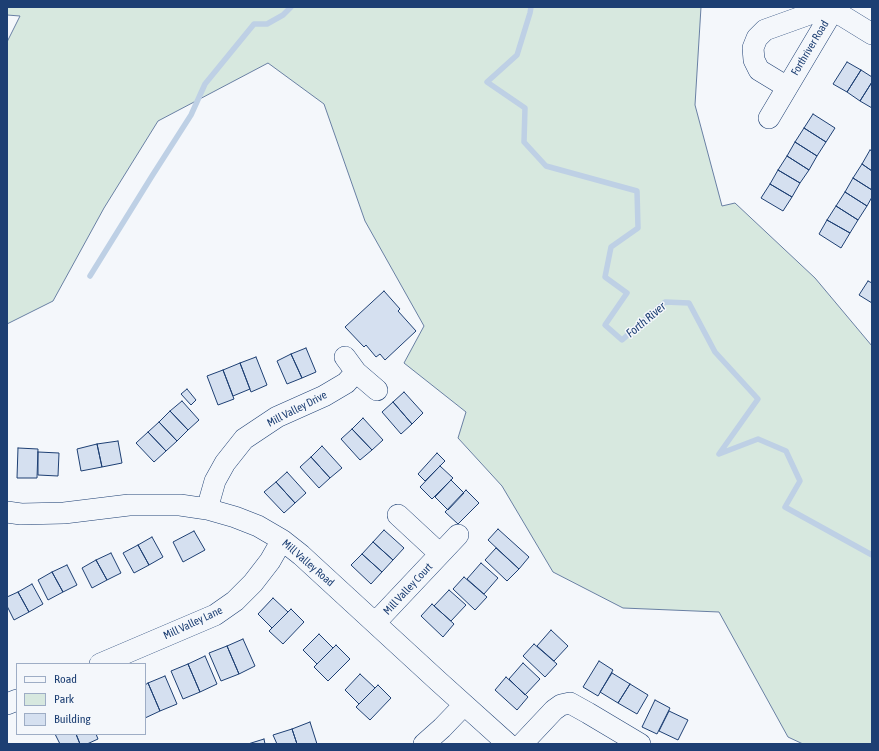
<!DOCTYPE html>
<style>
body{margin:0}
#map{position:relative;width:879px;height:751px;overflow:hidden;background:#f4f7fb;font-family:"Asap Condensed",sans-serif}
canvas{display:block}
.frame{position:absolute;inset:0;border:8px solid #1d3f73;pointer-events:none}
.legend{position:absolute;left:16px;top:663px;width:130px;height:72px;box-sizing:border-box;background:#f4f7fb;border:1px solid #9eadc5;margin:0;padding:5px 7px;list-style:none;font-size:12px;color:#1d3f73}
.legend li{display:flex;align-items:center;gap:8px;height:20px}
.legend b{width:20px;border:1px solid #9eadc5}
</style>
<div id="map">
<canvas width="879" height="751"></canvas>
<div class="frame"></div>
<ul class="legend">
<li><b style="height:5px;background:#f4f7fb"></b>Road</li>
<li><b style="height:11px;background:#d7e8df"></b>Park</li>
<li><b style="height:11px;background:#d5e0f0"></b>Building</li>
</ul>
</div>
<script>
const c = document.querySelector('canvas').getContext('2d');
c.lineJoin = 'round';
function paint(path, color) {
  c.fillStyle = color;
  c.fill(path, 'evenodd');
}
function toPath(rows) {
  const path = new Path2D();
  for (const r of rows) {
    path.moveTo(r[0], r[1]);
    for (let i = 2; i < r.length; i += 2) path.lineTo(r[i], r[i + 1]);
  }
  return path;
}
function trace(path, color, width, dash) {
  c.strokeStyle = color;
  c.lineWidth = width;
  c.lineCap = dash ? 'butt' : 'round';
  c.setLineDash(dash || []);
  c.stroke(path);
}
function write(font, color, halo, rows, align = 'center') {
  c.font = font + ' "Asap Condensed",sans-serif';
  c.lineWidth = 3;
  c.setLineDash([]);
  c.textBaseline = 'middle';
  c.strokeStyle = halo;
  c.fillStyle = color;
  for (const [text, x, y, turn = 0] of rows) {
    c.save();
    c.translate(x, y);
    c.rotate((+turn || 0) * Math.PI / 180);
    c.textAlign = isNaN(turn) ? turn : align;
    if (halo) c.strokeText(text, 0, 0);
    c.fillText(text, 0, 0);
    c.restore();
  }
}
const green = toPath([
 [7,7,701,7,695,105,722,206,735,203,815,278,872,346,872,744,803,744,788,737,719,612,623,608,553,572,502,486,458,438,466,412,404,363,424,326,365,221,324,104,268,63,158,121,104,208,53,301,7,324,7,42,20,16,7,15,7,7]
]);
paint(green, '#d7e8df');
trace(green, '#687fa3', 1);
trace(toPath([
 [531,7,530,13,517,55,487,82,525,108,524,142,546,166,637,191,638,228,611,247,605,277,627,293,605,325,622,340,665,302,689,303,715,352,758,399,719,454,758,439,786,451,800,481,785,507,872,555],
 [90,276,152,176,191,115,205,84,254,24,267,24,283,15,291,7]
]), '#bed0e5', 5.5);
const building = toPath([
 [847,62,861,70,847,92,833,84,847,62],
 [861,70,872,77,872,82,860,101,847,92,861,70],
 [872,82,872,108,860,101,872,82],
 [813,114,835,128,826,142,804,128,813,114],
 [804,128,826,142,817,156,795,142,804,128],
 [795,142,817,156,809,170,787,156,795,142],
 [870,150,872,151,872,171,862,164,870,150],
 [787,156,809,170,800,183,778,170,787,156],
 [862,164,872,171,872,190,853,178,862,164],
 [778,170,800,183,792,197,770,184,778,170],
 [853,178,872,190,872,197,867,206,845,192,853,178],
 [770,184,792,197,783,211,761,198,770,184],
 [845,192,867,206,858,220,836,206,845,192],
 [836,206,858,220,850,233,827,220,836,206],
 [827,220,850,233,841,248,819,234,827,220],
 [868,281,872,283,872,303,859,295,868,281],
 [384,291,400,309,398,311,416,331,385,360,380,354,376,357,366,345,364,347,345,327,384,291],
 [306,348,316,372,302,378,291,354,306,348],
 [291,354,302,378,287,384,277,361,291,354],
 [256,357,267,385,251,392,240,363,256,357],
 [240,363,250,389,233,396,223,370,240,363],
 [223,370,234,399,218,405,207,376,223,370],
 [187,389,196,400,191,405,181,394,187,389],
 [404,392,423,413,412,424,393,402,404,392],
 [182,401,199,420,188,430,170,411,182,401],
 [393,402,412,424,401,434,382,412,393,402],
 [170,411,188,430,177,441,159,422,170,411],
 [363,418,383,440,372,450,352,429,363,418],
 [159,422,177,441,166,451,148,432,159,422],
 [352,429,372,450,360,460,341,439,352,429],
 [148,432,166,451,154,462,136,443,148,432],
 [118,441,122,463,102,467,97,444,118,441],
 [97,444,102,467,81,471,77,449,97,444],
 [322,446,342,468,330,478,311,457,322,446],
 [18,448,38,449,37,478,17,478,18,448],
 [38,452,59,453,58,476,38,475,38,452],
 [437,453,445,461,425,481,418,474,437,453],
 [311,457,330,478,319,488,300,467,311,457],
 [440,466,453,478,432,499,420,487,440,466],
 [287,472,306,493,295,503,276,482,287,472],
 [451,480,464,493,448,510,435,497,451,480],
 [276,482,295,503,284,513,264,492,276,482],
 [466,490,479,503,458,524,445,512,466,490],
 [498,529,529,557,519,569,488,540,498,529],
 [384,530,404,548,393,560,373,542,384,530],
 [194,531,205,550,183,562,173,542,194,531],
 [152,537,163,557,149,565,138,545,152,537],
 [373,542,393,560,382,572,362,554,373,542],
 [138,545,149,565,134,573,123,553,138,545],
 [496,548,519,569,507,581,485,560,496,548],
 [111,553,121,573,107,580,96,560,111,553],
 [362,554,382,572,371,584,351,565,362,554],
 [96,560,107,580,92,588,82,568,96,560],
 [481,563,498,578,484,594,467,579,481,563],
 [67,565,77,585,63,592,52,572,67,565],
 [52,572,63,592,48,600,38,580,52,572],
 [464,577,487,597,475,610,453,589,464,577],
 [32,584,43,604,29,612,18,592,32,584],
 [449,590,466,605,451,621,434,606,449,590],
 [18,592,29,612,14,620,7,606,7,597,18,592],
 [273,598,288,612,272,628,258,614,273,598],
 [432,604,454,624,443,637,421,616,432,604],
 [291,609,304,622,283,644,269,631,291,609],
 [551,630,568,646,554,661,537,646,551,630],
 [319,634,333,648,317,664,303,650,319,634],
 [243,639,255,666,239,674,227,646,243,639],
 [534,644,557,664,545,677,523,656,534,644],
 [336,645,350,659,328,681,314,667,336,645],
 [227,646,239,674,221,681,209,653,227,646],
 [205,656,217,684,200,692,188,664,205,656],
 [599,661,613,670,598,696,583,687,599,661],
 [523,663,540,679,525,695,509,679,523,663],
 [188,664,200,692,183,699,171,671,188,664],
 [612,673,630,684,618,703,600,692,612,673],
 [360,674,375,688,359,704,345,690,360,674],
 [165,676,177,704,160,711,148,683,165,676],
 [506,677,528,697,517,710,495,690,506,677],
 [148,683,160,711,145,718,145,685,148,683],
 [630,684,648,695,637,714,618,703,630,684],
 [378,685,391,698,370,720,356,707,378,685],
 [655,700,670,708,657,734,642,727,655,700],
 [669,711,688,720,678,740,659,731,669,711],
 [310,722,317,744,297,744,292,729,310,722],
 [292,729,297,744,277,744,273,735,292,729],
 [55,734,76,734,80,744,60,744,55,734],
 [76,734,96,734,98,739,87,744,80,744,76,734],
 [264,739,265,744,248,744,264,739]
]);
paint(building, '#d5e0f0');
trace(building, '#1d3f73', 1);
const minor = toPath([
 [787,87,759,70,754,60,753,48,757,38,765,30,818,11,833,10,872,34],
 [769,118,835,7],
 [345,357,356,372,377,390],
 [207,509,215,481,225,463,244,439,277,417,324,396,346,383,356,372],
 [7,512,21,514,64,513,129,505,180,505,207,509,235,517,258,526,282,540,301,555,438,681,508,744],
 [398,515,440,554],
 [375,623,458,535],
 [100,664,215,615,235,601,253,583,270,561,282,540],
 [7,704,17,700],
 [424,744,442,728,464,705],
 [522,744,554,710,561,705,570,703,588,713,640,744]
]);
trace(minor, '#1d3f73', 22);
trace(minor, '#f4f7fb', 21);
write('11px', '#1d3f73', '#f4f7fb', [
 ["Forthriver Road",810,48,-59],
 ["Mill Valley Drive",297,409,-27],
 ["Mill Valley Road",308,563,41],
 ["Mill Valley Court",408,589,-47],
 ["Mill Valley Lane",193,623,-25]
]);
write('italic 12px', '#1d3f73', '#f4f7fb', [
 ["Forth River",646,320,-40]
]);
</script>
